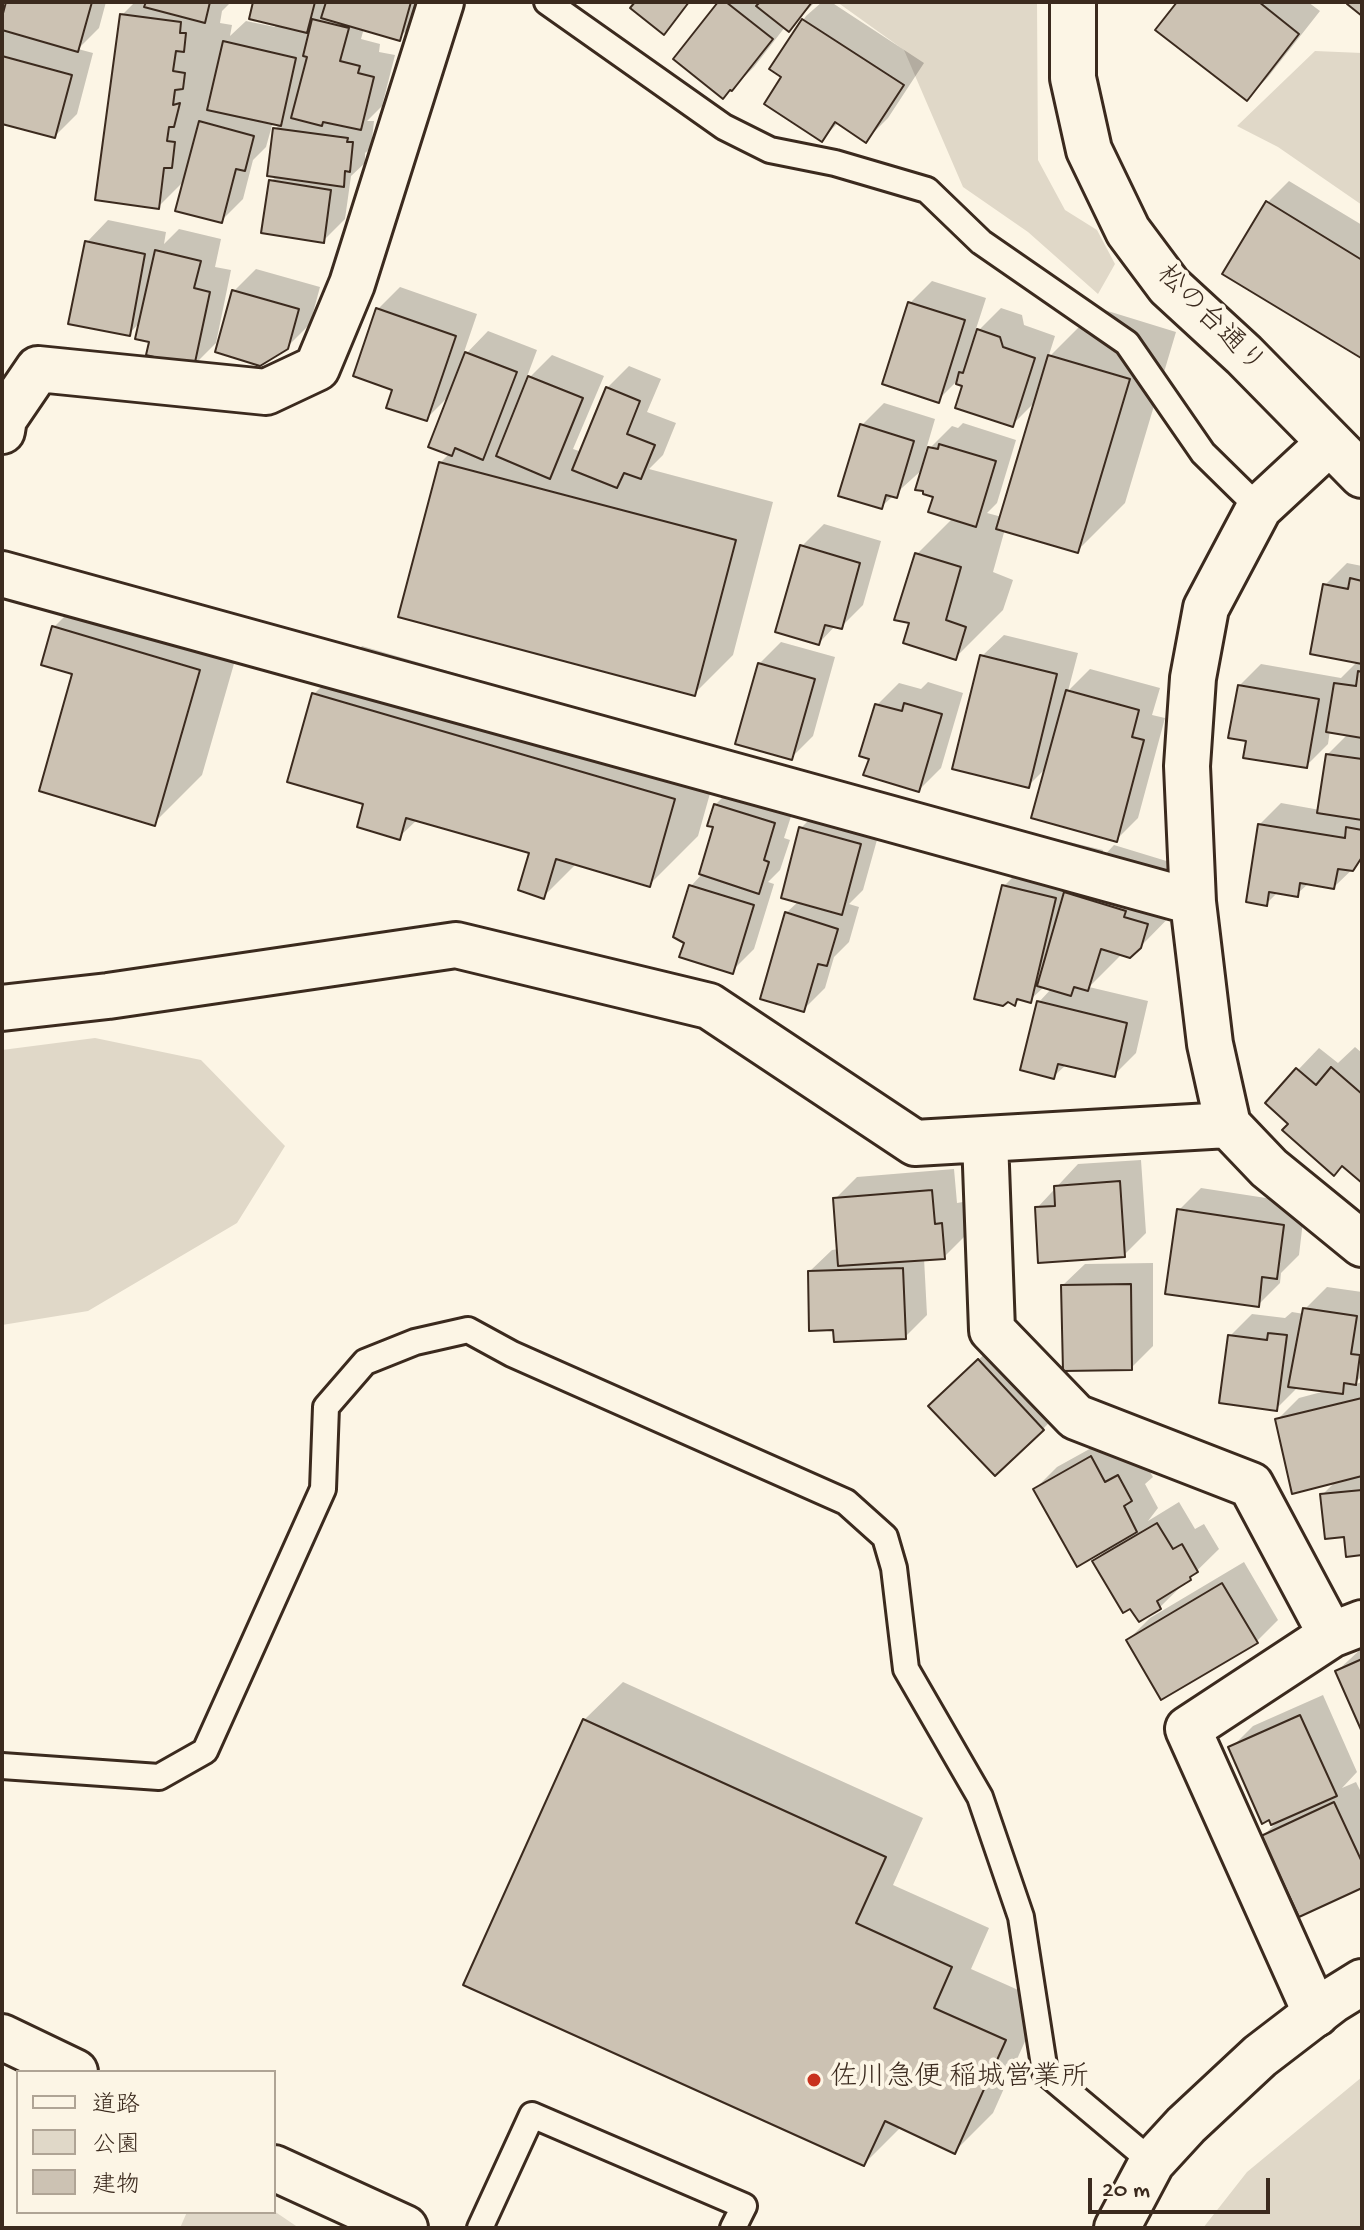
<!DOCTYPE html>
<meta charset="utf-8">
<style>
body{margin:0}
#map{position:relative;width:1364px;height:2230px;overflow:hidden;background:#fcf5e5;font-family:"Gochi Hand","Klee One",sans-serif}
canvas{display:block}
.frame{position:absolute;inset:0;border:4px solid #3b2a1e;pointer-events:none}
.legend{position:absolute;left:16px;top:2070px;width:260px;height:144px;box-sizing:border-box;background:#fcf5e5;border:2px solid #afa495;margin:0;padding:10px 14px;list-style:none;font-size:24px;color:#3b2a1e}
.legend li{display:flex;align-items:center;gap:16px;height:40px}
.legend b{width:40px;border:2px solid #afa495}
.scale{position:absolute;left:1088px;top:2178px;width:182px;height:36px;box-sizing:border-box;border:4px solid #3b2a1e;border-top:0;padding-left:10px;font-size:24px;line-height:28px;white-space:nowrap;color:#3b2a1e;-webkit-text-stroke:6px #fcf5e5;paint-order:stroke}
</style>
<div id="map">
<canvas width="1364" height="2230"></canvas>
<div class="frame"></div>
<ul class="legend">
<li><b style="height:10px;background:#fcf5e5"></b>道路</li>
<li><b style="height:22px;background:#e0d8c8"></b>公園</li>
<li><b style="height:22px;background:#ccc2b3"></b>建物</li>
</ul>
<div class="scale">20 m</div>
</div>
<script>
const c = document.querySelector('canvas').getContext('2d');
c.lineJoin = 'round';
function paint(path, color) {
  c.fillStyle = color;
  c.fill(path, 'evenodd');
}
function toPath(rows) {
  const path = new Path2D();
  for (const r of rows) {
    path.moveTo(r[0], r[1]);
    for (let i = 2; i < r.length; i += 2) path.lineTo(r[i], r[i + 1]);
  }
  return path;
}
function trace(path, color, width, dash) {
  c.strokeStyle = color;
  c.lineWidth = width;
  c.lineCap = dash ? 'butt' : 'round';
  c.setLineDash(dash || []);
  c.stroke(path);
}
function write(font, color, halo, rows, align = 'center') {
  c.font = font + ' "Gochi Hand","Klee One",sans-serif';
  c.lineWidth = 8;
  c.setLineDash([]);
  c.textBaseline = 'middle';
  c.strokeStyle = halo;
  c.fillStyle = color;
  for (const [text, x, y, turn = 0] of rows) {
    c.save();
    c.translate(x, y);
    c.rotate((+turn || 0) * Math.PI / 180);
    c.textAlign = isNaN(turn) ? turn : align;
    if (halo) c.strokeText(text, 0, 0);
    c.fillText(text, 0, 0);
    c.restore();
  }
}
paint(toPath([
 [837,2,1037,2,1038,160,1065,210,1097,230,1115,264,1098,294,1028,232,963,187,904,50],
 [1315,51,1362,53,1362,205,1278,147,1237,126],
 [95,1038,201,1060,285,1146,237,1223,88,1311,2,1325,2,1050],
 [1362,2077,1362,2228,1203,2228,1247,2172],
 [274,2211,299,2228,180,2228,187,2212]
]), '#e0d8c8');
paint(toPath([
 [8,2,106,2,99,28,78,49,93,53,77,114,55,136,2,122,2,32,4,29,2,24],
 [135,2,231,2,222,11,220,23,232,25,230,36,246,21,275,27,276,23,255,2,425,2,421,16,399,38,364,28,361,39,380,44,379,52,395,55,382,106,367,121,374,121,371,148,365,153,365,163,351,176,345,219,323,241,271,181,277,176,275,129,280,124,273,122,266,147,253,160,243,199,221,221,185,180,158,207,122,15],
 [721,2,815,2,788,30,785,27,754,67,732,89],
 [822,2,831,2,924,63,888,118,866,140,839,122,822,139,784,77,772,68,806,16],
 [1180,2,1308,2,1320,11,1268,77,1247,99],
 [1289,181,1362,225,1361,356,1225,273,1268,202],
 [108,220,166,232,164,244,179,229,221,239,215,267,231,270,216,343,194,365,151,340,141,321,129,334,87,242],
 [256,269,320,287,310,324,287,347,234,291],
 [932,281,986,298,974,335,1001,308,1022,315,1024,325,1055,336,1048,358,1098,308,1176,332,1125,503,1077,551,1005,529,993,572,1013,580,1003,610,955,658,912,622,917,554,953,518,935,496,924,468,881,507,862,425,884,403,935,419,925,453,952,426,958,428,963,423,1016,440,997,503,987,513,1002,517,1037,400,1012,425,964,385,956,382,938,400,910,303],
 [400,287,477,314,462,358,488,331,537,350,525,382,552,355,604,376,573,449,582,452,607,388,629,366,661,379,647,412,676,423,663,455,649,469,773,502,733,655,695,693,440,463,450,453,450,395,426,419,395,389,378,309],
 [824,524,881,541,863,605,841,627,836,625,819,643,802,546],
 [1347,563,1362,566,1362,860,1334,887,1309,883,1297,894,1279,891,1266,904,1259,825,1281,803,1320,810,1328,754,1349,733,1330,730,1328,744,1306,766,1248,740,1239,686,1261,664,1341,678,1358,661,1325,585],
 [102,579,246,622,202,775,154,823,75,673,54,627],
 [1004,635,1078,653,1068,691,1090,669,1160,688,1152,715,1165,718,1138,818,1116,840,1047,767,1028,786,982,656],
 [781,642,835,657,813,736,791,758,759,664],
 [362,646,722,751,698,836,650,884,577,863,544,896,531,852,418,819,399,837,366,803,314,694],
 [928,682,963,693,941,768,919,790,871,757,877,705,899,683,921,689],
 [737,783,796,801,784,838,790,840,780,870,768,882,774,884,754,949,732,971,686,942,691,886,703,873,716,826,715,805],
 [823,806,882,822,863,890,849,904,859,907,849,942,834,957,825,988,803,1010,786,913,799,901,801,828],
 [1052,838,1103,850,1101,859,1114,845,1173,863,1188,898,1140,947,1123,953,1089,987,1148,1001,1136,1053,1114,1075,1067,1064,1053,1077,1039,1002,1052,988,1045,986,1030,1000,1020,998,1015,1003,1004,886],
 [1355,1047,1362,1053,1362,1181,1290,1124,1298,1070,1319,1048,1338,1063],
 [1141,1160,1146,1233,1124,1255,1037,1208,1078,1164],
 [954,1169,957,1203,963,1202,966,1235,944,1257,924,1258,927,1315,905,1337,835,1328,810,1271,832,1250,839,1249,835,1199,857,1177],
 [1201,1188,1305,1204,1299,1255,1281,1273,1280,1283,1258,1305,1179,1210],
 [1153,1263,1153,1346,1131,1368,1063,1285,1085,1264],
 [1327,1287,1362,1292,1362,1376,1353,1385,1362,1382,1362,1553,1345,1535,1322,1495,1337,1480,1277,1420,1299,1398,1329,1390,1299,1386,1276,1409,1230,1336,1252,1314,1285,1318,1292,1312,1304,1314,1305,1309],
 [1001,1339,1064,1407,1043,1429,952,1384],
 [1113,1436,1128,1462,1140,1455,1153,1477,1145,1484,1158,1508,1148,1521,1179,1502,1195,1529,1204,1524,1219,1549,1160,1607,1094,1561,1107,1549,1035,1489,1057,1467],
 [1244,1562,1278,1620,1256,1642,1128,1640,1150,1618],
 [1362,1648,1362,1727,1337,1671],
 [623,1682,923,1818,893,1885,989,1928,971,1969,1043,2001,993,2113,955,2151,901,2127,864,2164,584,1720],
 [1323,1695,1357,1772,1342,1788,1356,1782,1362,1794,1362,1886,1263,1836,1280,1819,1231,1748,1253,1726]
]), '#0003');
const building = toPath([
 [6,2,92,2,78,52,2,30,2,17,6,2],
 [146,2,210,2,205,23,144,7,146,2],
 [253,2,315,2,307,33,249,19,253,2],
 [326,2,411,2,400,41,321,18,326,2],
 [635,2,689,2,664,35,630,8,635,2],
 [718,2,726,2,773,39,732,91,730,90,723,99,673,59,718,2],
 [760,2,812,2,789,32,756,6,760,2],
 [1177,2,1259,2,1299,34,1247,101,1155,30,1177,2],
 [1348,2,1362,2,1362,16,1347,4,1348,2],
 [120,14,181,22,180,33,186,33,184,52,176,51,173,71,185,73,183,89,175,90,173,105,180,103,174,127,169,127,167,141,175,142,172,168,164,168,159,209,95,200,120,14],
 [312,19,349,28,340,61,360,66,358,73,374,77,361,130,323,122,322,126,291,118,307,57,303,56,312,19],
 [802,19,904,85,866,143,835,122,822,142,764,104,781,77,769,69,802,19],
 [223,41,296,58,281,126,207,110,223,41],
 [2,56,72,75,55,138,2,124,2,56],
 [199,121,254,136,245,171,236,169,222,223,175,211,199,121],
 [273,128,348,138,347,142,353,142,350,172,345,171,344,187,267,176,273,128],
 [269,180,331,190,324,243,261,233,269,180],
 [1266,201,1362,260,1361,358,1222,274,1266,201],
 [85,241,145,254,130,336,68,324,85,241],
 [155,250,201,261,194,288,210,292,194,367,146,355,149,342,135,339,155,250],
 [232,290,299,309,288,349,260,366,215,352,232,290],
 [908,302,965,320,939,403,882,384,908,302],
 [376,308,456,336,427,421,386,408,392,390,353,376,376,308],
 [977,329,1000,337,1003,347,1035,358,1013,427,955,408,962,386,956,384,959,372,963,373,977,329],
 [465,352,517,372,483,460,455,448,452,456,428,447,465,352],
 [1048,355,1130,379,1078,553,996,529,1048,355],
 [528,376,583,398,550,479,496,456,528,376],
 [606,387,640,401,627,434,655,445,641,479,624,473,617,488,572,470,606,387],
 [860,424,914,441,897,498,886,495,882,509,838,496,860,424],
 [939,444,996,461,976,527,928,512,933,497,923,494,923,491,915,490,928,447,938,449,939,444],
 [439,462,736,540,695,696,398,617,439,462],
 [800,545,860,563,842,629,825,625,819,645,775,632,800,545],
 [915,553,961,567,946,620,966,627,956,660,903,643,909,623,894,620,915,553],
 [1350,578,1362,581,1362,664,1310,654,1323,584,1348,589,1350,578],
 [52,626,200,670,155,826,39,791,72,674,41,665,52,626],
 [980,655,1057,674,1029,788,952,769,980,655],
 [758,663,815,679,792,760,735,744,758,663],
 [1358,671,1362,672,1362,738,1326,732,1334,683,1356,686,1358,671],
 [1238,685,1319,699,1307,768,1243,758,1246,741,1228,738,1238,685],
 [1066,690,1139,710,1132,737,1144,740,1117,842,1031,818,1066,690],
 [312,693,675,799,650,887,556,859,544,899,518,890,529,853,406,818,400,840,357,827,363,804,287,782,312,693],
 [904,703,942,714,919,792,863,775,869,759,859,756,875,704,902,711,904,703],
 [1326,754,1362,759,1362,820,1317,813,1326,754],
 [714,804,775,823,764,860,769,862,759,894,699,874,713,827,707,826,714,804],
 [1258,824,1345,838,1346,827,1362,830,1362,857,1353,871,1338,869,1334,889,1300,883,1298,897,1269,892,1267,906,1246,902,1258,824],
 [799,827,861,844,842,915,781,898,799,827],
 [689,885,754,905,733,974,679,957,684,943,673,937,689,885],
 [1002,885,1056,898,1031,1003,1017,999,1015,1006,1008,1002,1003,1006,974,999,1002,885],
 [1064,892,1126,911,1124,917,1148,924,1141,948,1130,958,1101,949,1088,991,1074,987,1071,996,1037,986,1064,892],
 [785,912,838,929,827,966,818,964,804,1012,760,999,785,912],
 [1037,1001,1127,1023,1115,1077,1058,1064,1054,1079,1020,1070,1037,1001],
 [1331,1067,1362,1094,1362,1183,1342,1166,1334,1176,1282,1130,1288,1124,1265,1103,1296,1068,1316,1085,1331,1067],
 [1120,1181,1125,1257,1038,1263,1035,1207,1055,1206,1054,1186,1120,1181],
 [932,1190,935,1224,942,1223,945,1259,838,1266,833,1198,932,1190],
 [1177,1209,1284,1225,1277,1279,1262,1277,1259,1307,1165,1294,1177,1209],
 [903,1268,906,1339,834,1342,833,1330,809,1331,808,1271,903,1268],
 [1131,1284,1132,1370,1063,1371,1061,1285,1131,1284],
 [1303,1308,1357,1316,1351,1354,1360,1355,1356,1385,1344,1383,1343,1394,1288,1387,1303,1308],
 [1268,1333,1287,1335,1277,1411,1219,1403,1228,1335,1267,1340,1268,1333],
 [978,1359,1044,1430,995,1476,928,1406,978,1359],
 [1362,1398,1362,1476,1292,1494,1275,1419,1362,1398],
 [1091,1456,1105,1482,1118,1475,1132,1501,1124,1506,1137,1532,1077,1567,1033,1489,1091,1456],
 [1362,1490,1362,1555,1346,1557,1344,1537,1325,1539,1320,1494,1362,1490],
 [1157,1523,1173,1549,1182,1544,1198,1572,1190,1577,1191,1580,1157,1601,1161,1609,1139,1622,1130,1609,1123,1613,1092,1561,1157,1523],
 [1222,1583,1258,1643,1161,1700,1126,1640,1222,1583],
 [1362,1659,1362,1732,1335,1671,1362,1659],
 [1300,1715,1337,1796,1271,1825,1269,1820,1262,1824,1228,1747,1300,1715],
 [583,1719,886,1857,856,1923,952,1967,934,2008,1006,2040,955,2154,885,2121,864,2166,463,1985,583,1719],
 [1334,1802,1362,1862,1362,1888,1299,1917,1261,1836,1334,1802]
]);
paint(building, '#ccc2b3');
trace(building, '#3b2a1e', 2);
const lane = toPath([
 [547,2,724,127,770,150,835,163,927,190,981,242,1127,343,1203,453,1259,508],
 [2,1766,159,1777,205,1751,323,1489,326,1407,365,1362,415,1342,468,1330,512,1354,846,1502,885,1537,894,1568,906,1669,980,1797,1021,1917,1045,2072,1152,2162],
 [480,2228,532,2115,744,2206,733,2228]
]);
const street = toPath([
 [1073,2,1073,78,1089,150,1128,231,1169,286,1244,355,1362,475],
 [2,431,4,419,38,369,266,392,317,368,352,284,441,2],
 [1329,443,1259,508,1206,608,1193,678,1187,766,1193,902,1210,1044,1228,1125,1269,1168,1362,1244],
 [2,574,1193,902],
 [2,1008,108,996,456,945,709,1006,915,1143,1228,1125],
 [985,1139,992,1330,1076,1417,1251,1485,1331,1635],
 [1316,2014,1188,1729,1331,1635,1362,1623]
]);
const secondary = toPath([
 [1117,2228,1152,2162,1186,2125,1260,2056,1333,2000,1362,1982]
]);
const primary = toPath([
 [2,2037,75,2072],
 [274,2168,405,2228]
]);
trace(lane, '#3b2a1e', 30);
trace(street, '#3b2a1e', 50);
trace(secondary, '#3b2a1e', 50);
trace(primary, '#3b2a1e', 50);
trace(lane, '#fcf5e5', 24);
trace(street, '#fcf5e5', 44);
trace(secondary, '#fcf5e5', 44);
trace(primary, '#fcf5e5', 44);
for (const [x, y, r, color] of [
 [814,2080,8,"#c8321e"]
]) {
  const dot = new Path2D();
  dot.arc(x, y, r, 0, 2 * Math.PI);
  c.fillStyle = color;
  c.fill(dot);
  trace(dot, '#fcf5e5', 3);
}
write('28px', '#3b2a1e', '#fcf5e5', [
 ["松の台通り",1209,321,45]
]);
write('28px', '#3b2a1e', '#fcf5e5', [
 ["佐川急便 稲城営業所",830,2080]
], 'left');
</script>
